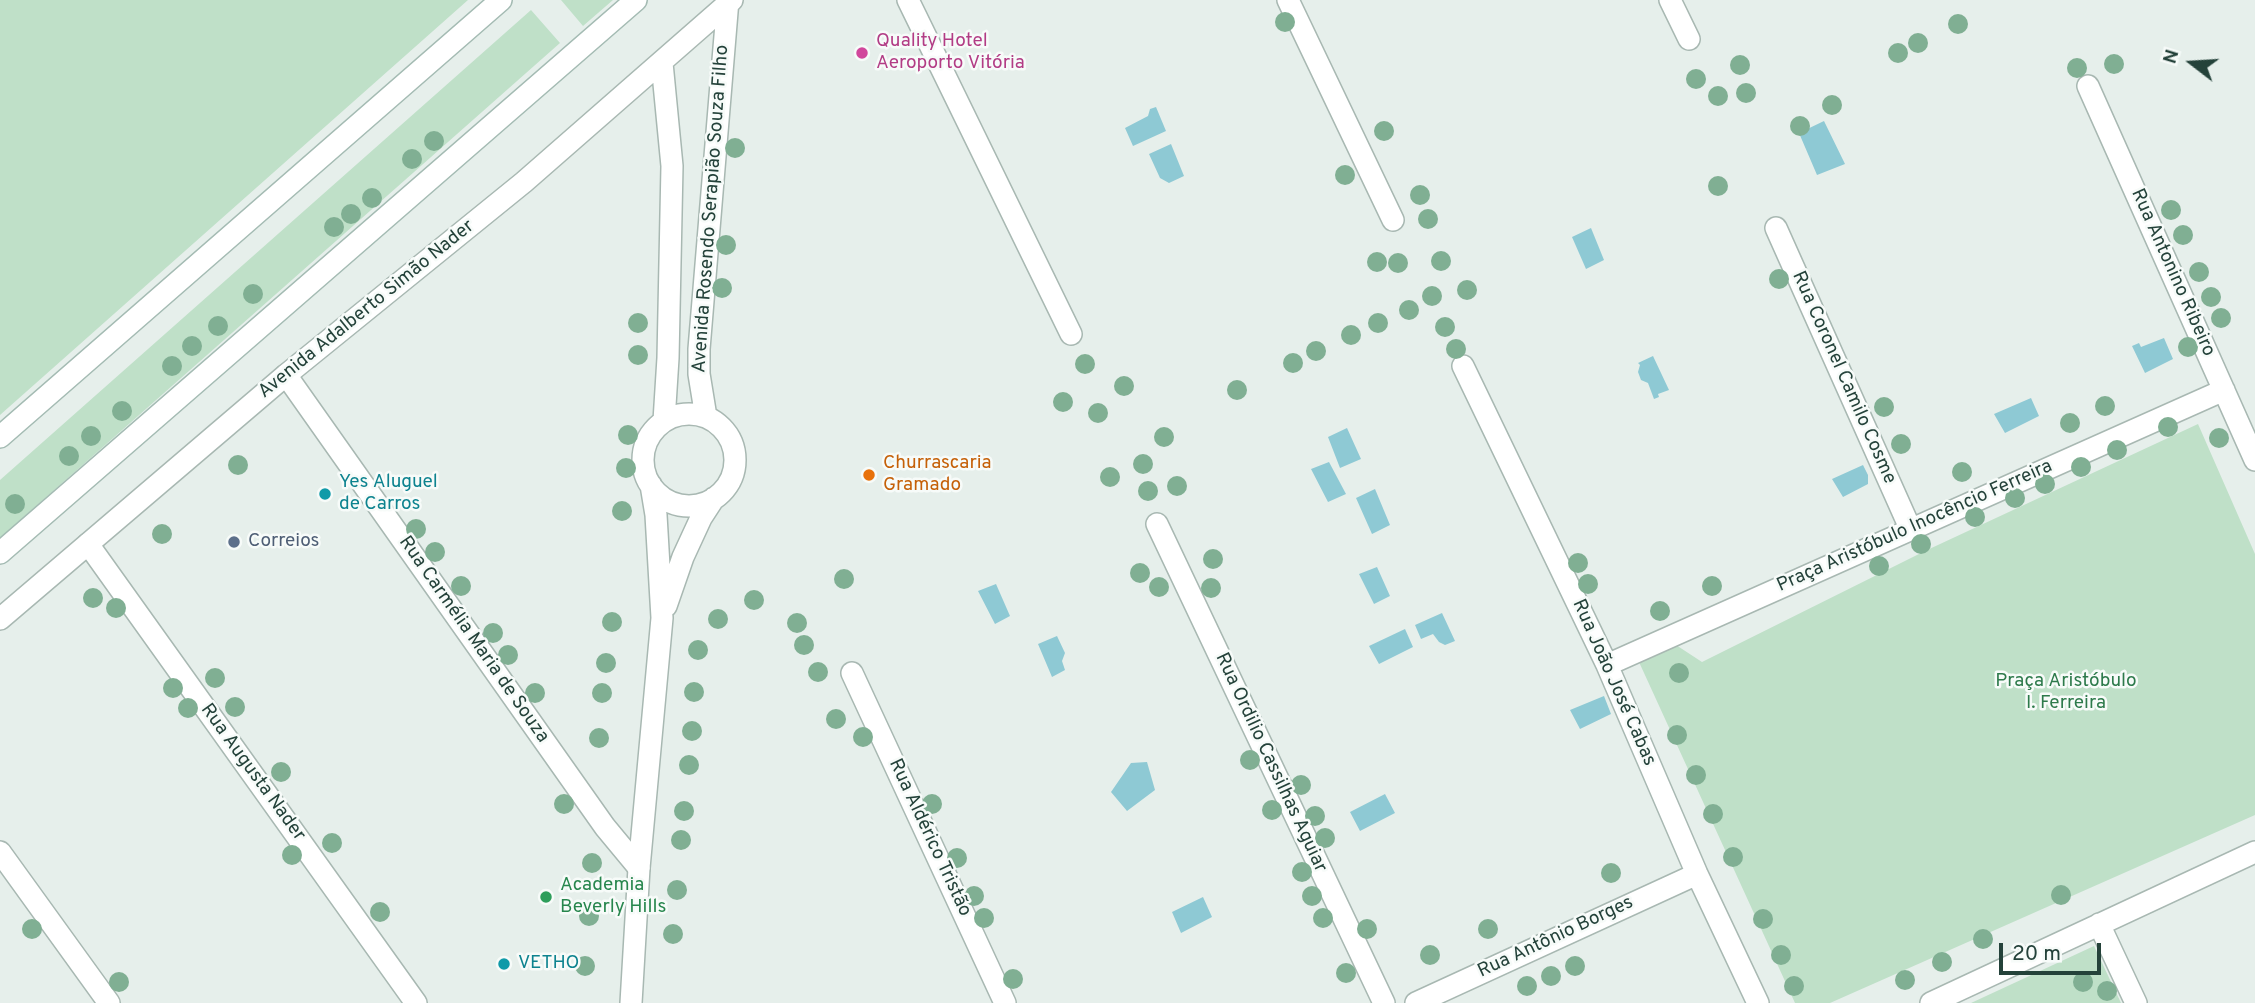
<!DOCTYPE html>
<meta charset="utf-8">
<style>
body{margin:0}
#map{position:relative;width:2255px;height:1003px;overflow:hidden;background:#e6efeb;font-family:Overpass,sans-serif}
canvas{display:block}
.north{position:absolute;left:2157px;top:28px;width:70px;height:70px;-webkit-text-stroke:5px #f7fbf9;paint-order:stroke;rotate:287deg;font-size:19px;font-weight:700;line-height:28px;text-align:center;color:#24423a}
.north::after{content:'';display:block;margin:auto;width:24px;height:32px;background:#24423a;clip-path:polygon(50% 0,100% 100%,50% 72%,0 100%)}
.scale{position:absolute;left:1999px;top:943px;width:102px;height:32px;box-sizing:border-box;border:4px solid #24423a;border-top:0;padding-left:9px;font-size:21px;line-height:24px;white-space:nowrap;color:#24423a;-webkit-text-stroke:5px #f7fbf9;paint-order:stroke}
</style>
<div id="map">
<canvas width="2255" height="1003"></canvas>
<div class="north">N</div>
<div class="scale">20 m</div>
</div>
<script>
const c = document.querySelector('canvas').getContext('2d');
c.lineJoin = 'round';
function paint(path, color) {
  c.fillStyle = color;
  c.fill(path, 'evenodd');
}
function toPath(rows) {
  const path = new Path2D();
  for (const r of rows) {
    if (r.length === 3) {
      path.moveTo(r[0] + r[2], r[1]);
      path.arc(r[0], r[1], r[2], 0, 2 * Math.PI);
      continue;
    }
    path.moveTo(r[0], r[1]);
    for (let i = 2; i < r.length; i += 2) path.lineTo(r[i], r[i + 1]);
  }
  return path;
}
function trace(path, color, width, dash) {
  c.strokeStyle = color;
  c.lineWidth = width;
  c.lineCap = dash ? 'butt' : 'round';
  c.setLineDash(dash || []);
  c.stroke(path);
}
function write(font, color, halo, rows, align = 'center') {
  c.font = font + ' Overpass,sans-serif';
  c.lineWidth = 5;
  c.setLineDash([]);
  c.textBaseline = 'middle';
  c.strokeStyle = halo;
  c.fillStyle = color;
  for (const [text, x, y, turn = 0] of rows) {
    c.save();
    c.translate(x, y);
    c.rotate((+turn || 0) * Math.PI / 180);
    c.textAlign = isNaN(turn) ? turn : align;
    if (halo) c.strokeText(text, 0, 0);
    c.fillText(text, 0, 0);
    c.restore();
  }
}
paint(toPath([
 [0,0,468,0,0,415],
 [561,0,613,0,583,26],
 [531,10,560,43,0,538,0,480],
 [2198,424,2255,554,2255,815,1830,1003,1795,1003,1639,662,1676,645,1702,662,1925,551],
 [2094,946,2121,1003,1971,1003]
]), '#bfe0c8');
paint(toPath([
 [1156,107,1166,131,1133,146,1125,128,1148,116,1150,109],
 [1824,121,1845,164,1817,175,1799,133],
 [1171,144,1184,176,1169,183,1160,178,1149,154],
 [1591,228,1604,260,1586,269,1572,237],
 [2164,338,2173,359,2145,373,2132,346,2139,343,2141,347],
 [1653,356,1669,390,1658,394,1659,397,1654,399,1648,383,1641,380,1638,372,1640,365,1638,363],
 [2031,398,2039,416,2005,433,1994,414],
 [1347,428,1361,459,1340,468,1328,437],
 [1329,462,1346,494,1328,502,1311,469],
 [1863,465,1868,475,1868,484,1843,497,1832,479],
 [1375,489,1390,525,1372,534,1356,498],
 [1377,567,1390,596,1374,604,1359,574],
 [996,584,1010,616,995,624,978,591],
 [1442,613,1455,641,1445,645,1439,642,1433,634,1421,639,1415,625],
 [1405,629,1413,647,1379,664,1369,646],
 [1057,636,1065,653,1062,661,1065,670,1052,677,1038,644],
 [1604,696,1611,714,1580,729,1570,710],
 [1147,762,1155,790,1127,811,1111,792,1131,763],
 [1385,794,1395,813,1360,831,1350,812],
 [1203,897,1212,917,1181,933,1172,912]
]), '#8ec9d4');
const minor = toPath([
 [908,0,1071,334],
 [1288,0,1393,220],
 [1670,0,1689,39],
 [2088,86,2255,460],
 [1776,228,1910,528],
 [1463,366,1607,665,1697,874,1758,1003],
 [286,375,605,827,639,868],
 [1157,524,1384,1003],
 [88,544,416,1003],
 [1607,665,2224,390],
 [852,673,1005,1003],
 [0,852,109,1003],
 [2099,924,2136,1003],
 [1416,1003,1697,874],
 [1931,1003,2255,852]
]);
const tertiary = toPath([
 [662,63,672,166,668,358,664,421],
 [689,460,46],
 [706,417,699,374,699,349,728,0],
 [666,606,683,557,701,518,714,498],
 [0,619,286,375,524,182,732,0],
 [631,1003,639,868,662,618,656,515,651,485]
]);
const secondary = toPath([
 [0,437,501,0],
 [0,553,636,0]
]);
trace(minor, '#a8b8b2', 24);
trace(tertiary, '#a8b8b2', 24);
trace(secondary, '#a4bbb3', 24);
trace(minor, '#fff', 21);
trace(tertiary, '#fff', 21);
trace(secondary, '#fff', 21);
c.fillStyle = '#80af93';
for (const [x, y] of [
 [1285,22],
 [1958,24],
 [1918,43],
 [1898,53],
 [2114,64],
 [1740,65],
 [2077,68],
 [1696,79],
 [1746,93],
 [1718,96],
 [1832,105],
 [1800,126],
 [1384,131],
 [434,141],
 [735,148],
 [412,159],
 [1345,175],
 [1718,186],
 [1420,195],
 [372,198],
 [2171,210],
 [351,214],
 [1428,219],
 [334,227],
 [2183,235],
 [726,245],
 [1441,261],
 [1377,262],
 [1398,263],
 [2199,272],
 [1779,279],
 [722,288],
 [1467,290],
 [253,294],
 [1432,296],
 [2211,297],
 [1409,310],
 [2221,318],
 [638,323],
 [1378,323],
 [218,326],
 [1445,327],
 [1351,335],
 [192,346],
 [2188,347],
 [1456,349],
 [1316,351],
 [638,355],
 [1293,363],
 [1085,364],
 [172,366],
 [1124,386],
 [1237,390],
 [1063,402],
 [2105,406],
 [1884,407],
 [122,411],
 [1098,413],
 [2070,423],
 [2168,427],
 [628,435],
 [91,436],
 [1164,437],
 [2219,438],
 [1901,444],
 [2117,450],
 [69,456],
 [1143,464],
 [238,465],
 [2081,467],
 [626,468],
 [1962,472],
 [1110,477],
 [2045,484],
 [1177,486],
 [1148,491],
 [2015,498],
 [15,504],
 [622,511],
 [1975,517],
 [416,529],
 [162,534],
 [1921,544],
 [435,552],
 [1213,559],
 [1578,563],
 [1879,566],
 [1140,573],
 [844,579],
 [1588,584],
 [461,586],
 [1712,586],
 [1159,587],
 [1211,588],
 [93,598],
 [754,600],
 [116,608],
 [1660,611],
 [718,619],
 [612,622],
 [797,623],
 [493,633],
 [804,645],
 [698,650],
 [508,655],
 [606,663],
 [818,672],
 [1679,673],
 [215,678],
 [173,688],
 [694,692],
 [535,693],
 [602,693],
 [235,707],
 [188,708],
 [836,719],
 [692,731],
 [1677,735],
 [863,737],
 [599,738],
 [1250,760],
 [689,765],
 [281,772],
 [1696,775],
 [1301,785],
 [564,804],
 [932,804],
 [1272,810],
 [684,811],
 [1713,814],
 [1315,816],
 [1325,838],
 [681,840],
 [332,843],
 [292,855],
 [1733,857],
 [957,858],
 [592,863],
 [1302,872],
 [1611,873],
 [677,890],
 [2061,895],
 [974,896],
 [1312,896],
 [380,912],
 [589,916],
 [984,918],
 [1323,918],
 [1763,919],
 [32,929],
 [1367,929],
 [1488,929],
 [673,934],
 [1983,939],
 [1430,955],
 [1781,955],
 [1942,962],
 [585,966],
 [1575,966],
 [1346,973],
 [1551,976],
 [1013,979],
 [1905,980],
 [119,982],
 [2083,982],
 [1527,986],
 [1794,986],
 [2107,991]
]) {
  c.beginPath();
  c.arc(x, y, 10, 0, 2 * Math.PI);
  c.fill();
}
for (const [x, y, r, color] of [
 [862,53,7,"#d1479c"],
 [869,475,7,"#e8710a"],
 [325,494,7,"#0f9aa8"],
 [234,542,7,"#5c6f8a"],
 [546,897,7,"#2e9e5b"],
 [504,964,7,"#0f9aa8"]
]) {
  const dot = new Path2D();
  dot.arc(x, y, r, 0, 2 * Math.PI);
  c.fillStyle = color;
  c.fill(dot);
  trace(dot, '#f7fbf9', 2.5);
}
write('19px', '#b23c85', '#f7fbf9', [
 ["Quality Hotel",876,42],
 ["Aeroporto Vitória",876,64]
], 'left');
write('19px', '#24423a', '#f7fbf9', [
 ["Avenida Rosendo Serapião Souza Filho",712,209,-86],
 ["Rua Antonino Ribeiro",2172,273,66],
 ["Avenida Adalberto Simão Nader",367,310,-39],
 ["Rua Coronel Camilo Cosme",1843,378,66],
 ["Praça Aristóbulo Inocêncio Ferreira",1915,527,-24],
 ["Rua Carmélia Maria de Souza",473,640,55],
 ["Rua João José Cabas",1613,683,66],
 ["Rua Ordilio Cassilhas Aguiar",1270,763,65],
 ["Rua Augusta Nader",252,773,54],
 ["Rua Aldérico Tristão",929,838,65],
 ["Rua Antônio Borges",1556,938,-25]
]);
write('19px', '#c56008', '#f7fbf9', [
 ["Churrascaria",883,464],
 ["Gramado",883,486]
], 'left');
write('19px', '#0d838f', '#f7fbf9', [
 ["Yes Aluguel",339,483],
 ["de Carros",339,505],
 ["VETHO",518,964]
], 'left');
write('19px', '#4e5e75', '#f7fbf9', [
 ["Correios",248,542]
], 'left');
write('19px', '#2d7a4b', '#f7fbf9', [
 ["Praça Aristóbulo",2066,682],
 ["I. Ferreira",2066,704]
]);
write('19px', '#27864d', '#f7fbf9', [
 ["Academia",560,886],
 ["Beverly Hills",560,908]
], 'left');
</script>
